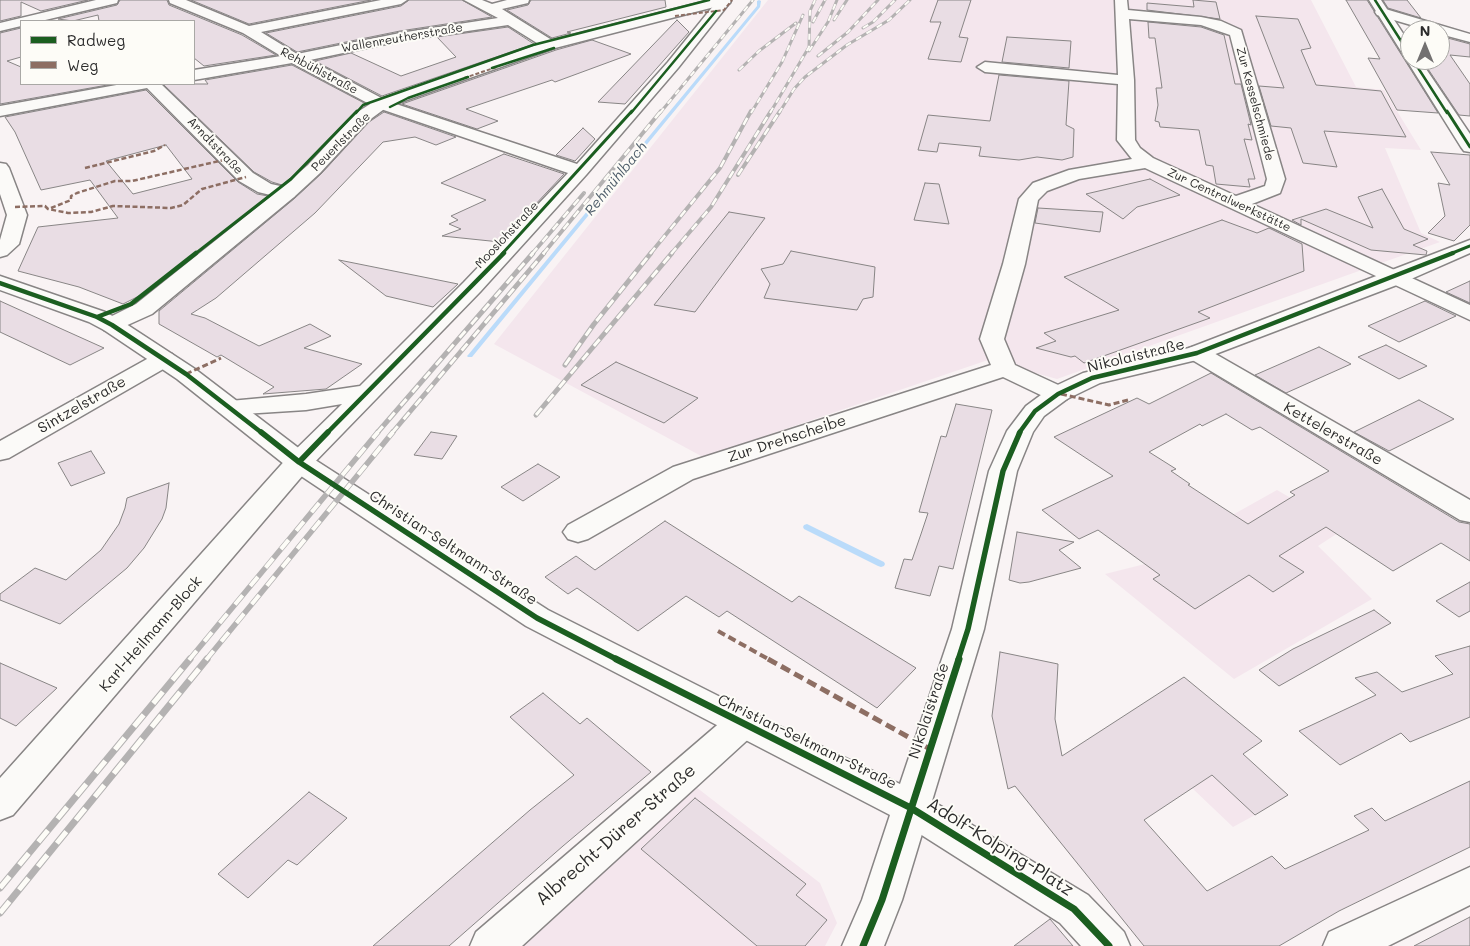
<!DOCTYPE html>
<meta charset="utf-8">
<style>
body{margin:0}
#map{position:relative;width:1470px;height:946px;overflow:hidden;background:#f9f3f4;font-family:Mali,sans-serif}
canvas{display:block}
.legend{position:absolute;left:20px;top:20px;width:175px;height:65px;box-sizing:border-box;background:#fdfcf7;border:1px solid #a9a8a5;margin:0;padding:6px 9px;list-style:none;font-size:15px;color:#2b2b2b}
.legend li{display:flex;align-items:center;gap:10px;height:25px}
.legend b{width:25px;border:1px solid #a9a8a5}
.north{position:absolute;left:1400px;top:20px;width:50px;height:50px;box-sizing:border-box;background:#fdfcf7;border:1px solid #a9a8a5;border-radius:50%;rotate:0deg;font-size:14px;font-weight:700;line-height:20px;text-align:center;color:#2b2b2b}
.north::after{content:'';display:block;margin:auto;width:18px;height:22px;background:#737171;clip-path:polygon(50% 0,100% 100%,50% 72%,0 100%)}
</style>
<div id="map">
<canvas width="1470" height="946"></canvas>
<ul class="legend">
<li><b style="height:6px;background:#1b5e20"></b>Radweg</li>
<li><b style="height:6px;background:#8d6e63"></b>Weg</li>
</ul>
<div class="north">N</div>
</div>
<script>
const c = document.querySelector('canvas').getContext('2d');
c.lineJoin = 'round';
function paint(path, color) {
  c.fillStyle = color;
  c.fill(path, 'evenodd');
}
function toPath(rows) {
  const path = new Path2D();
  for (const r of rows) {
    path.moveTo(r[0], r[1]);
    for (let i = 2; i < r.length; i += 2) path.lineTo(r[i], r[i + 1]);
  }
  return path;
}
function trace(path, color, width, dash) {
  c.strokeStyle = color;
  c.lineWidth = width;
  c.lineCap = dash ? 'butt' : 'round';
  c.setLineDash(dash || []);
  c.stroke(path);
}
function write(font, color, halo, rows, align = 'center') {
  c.font = font + ' Mali,sans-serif';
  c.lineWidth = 4;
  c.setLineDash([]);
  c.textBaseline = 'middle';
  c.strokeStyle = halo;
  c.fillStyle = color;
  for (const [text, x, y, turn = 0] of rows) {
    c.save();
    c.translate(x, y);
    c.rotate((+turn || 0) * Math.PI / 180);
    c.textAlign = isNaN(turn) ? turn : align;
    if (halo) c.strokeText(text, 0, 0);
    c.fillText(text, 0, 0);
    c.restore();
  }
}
paint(toPath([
 [768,0,1311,0,1356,87,1384,90,1421,150,1385,148,1421,233,1440,242,1057,379,988,360,703,457,494,344],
 [1277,490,1344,529,1318,546,1372,599,1234,679,1105,574,1145,564],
 [1212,775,1255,815,1233,827,1192,788],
 [696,787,820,883,837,923,825,946,524,946]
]), '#f4e6ed');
paint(toPath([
 [759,0,761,1,760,7,472,357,468,357,467,356,468,355,757,6,757,1,759,0],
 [807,524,884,562,885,564,884,566,881,567,878,566,804,529,803,527,804,525,807,524]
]), '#badbfa');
const building = toPath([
 [0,0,88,0,41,11,21,2,21,16,0,21,0,0],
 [120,0,167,0,169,5,242,35,276,55,204,66,194,58,194,21,99,21,98,15,73,21,58,19,117,5,120,0],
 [191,0,371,0,249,24,191,0],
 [409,0,462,0,492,17,400,31,297,52,266,33,401,6,409,0],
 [531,0,665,0,666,7,567,32,571,33,552,38,507,10,528,5,531,0],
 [938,0,971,0,959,37,968,38,961,62,928,59,941,22,930,22,938,0],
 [1193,0,1216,2,1220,19,1147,10,1147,3,1194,7,1193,0],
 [1346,0,1367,0,1438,113,1397,110,1368,58,1380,59,1346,0],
 [1383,0,1407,0,1421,18,1388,8,1383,0],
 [1256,16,1298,19,1311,48,1301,50,1316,85,1381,91,1406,137,1324,131,1337,167,1303,163,1291,128,1271,126,1259,86,1284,88,1256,16],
 [677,20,689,32,625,104,598,102,677,20],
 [1148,22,1201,27,1224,35,1235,84,1241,84,1251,125,1248,124,1252,140,1244,139,1255,179,1248,179,1250,187,1216,184,1213,166,1206,165,1199,130,1160,127,1159,122,1155,121,1158,105,1156,88,1162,88,1155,38,1149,38,1148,22],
 [508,27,534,44,382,96,315,61,351,53,401,76,456,57,437,37,508,27],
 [21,28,21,57,7,61,21,67,21,84,113,84,0,104,0,33,21,28],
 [1440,36,1470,44,1470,57,1450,55,1470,84,1470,116,1459,115,1422,60,1440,60,1440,36],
 [1007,37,1071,41,1069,68,1002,62,1007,37],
 [592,40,631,54,555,82,552,80,466,109,498,121,477,129,402,104,556,50,592,40],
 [292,65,366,104,355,112,307,164,282,185,272,182,254,172,163,84,208,84,205,80,292,65],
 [999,75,1069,81,1066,125,1074,129,1073,157,1062,160,1037,157,1019,160,979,156,981,147,939,143,937,152,918,150,928,115,990,121,999,75],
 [146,90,238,182,257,194,268,196,149,291,123,304,79,287,18,271,38,227,118,218,90,180,41,190,15,132,5,117,146,90],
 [166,145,192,179,133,194,106,161,166,145],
 [384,112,456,137,436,145,415,137,383,142,315,213,216,298,191,314,205,318,259,346,310,324,331,336,304,348,362,364,326,389,263,394,274,387,221,355,217,357,159,324,159,311,295,198,321,174,369,122,384,112],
 [583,128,595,139,575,161,556,155,583,128],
 [1431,152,1470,155,1470,225,1454,241,1428,233,1445,216,1438,183,1450,185,1431,152],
 [504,154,564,174,500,242,442,236,461,229,449,224,458,220,451,216,486,200,441,183,504,154],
 [1150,179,1180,195,1137,207,1123,219,1086,194,1150,179],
 [925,183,939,184,949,224,914,220,925,183],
 [1382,189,1404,229,1428,239,1413,245,1427,251,1426,255,1371,250,1301,219,1301,225,1292,220,1326,209,1373,228,1358,197,1382,189],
 [1038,208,1103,212,1100,232,1035,223,1038,208],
 [729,212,765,218,695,312,654,305,729,212],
 [1222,220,1257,233,1269,228,1302,244,1304,271,1198,312,1210,318,1084,363,1075,356,1071,357,1036,348,1056,341,1044,333,1119,310,1064,277,1222,220],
 [791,251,875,267,873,297,863,299,857,310,764,298,770,284,761,269,783,264,791,251],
 [339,260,458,284,433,307,386,296,339,260],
 [1470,281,1470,303,1446,292,1470,281],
 [0,301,64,330,104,348,70,365,0,332,0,301],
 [1425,301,1456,316,1399,342,1368,326,1425,301],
 [1386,345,1427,366,1399,379,1358,357,1386,345],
 [1319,347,1351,364,1286,393,1255,375,1319,347],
 [616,362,698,398,664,423,581,385,616,362],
 [1211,373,1459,522,1470,524,1470,561,1441,543,1393,571,1326,527,1279,556,1304,572,1273,592,1249,575,1195,609,1153,579,1160,575,1098,530,1079,539,1042,510,1113,476,1054,437,1137,398,1149,404,1211,373],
 [1226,414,1252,430,1260,427,1329,471,1290,492,1295,495,1248,524,1188,485,1190,484,1171,471,1176,469,1149,452,1200,424,1202,426,1226,414],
 [1419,400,1454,419,1389,451,1354,432,1419,400],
 [956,404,992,410,953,569,939,566,930,596,895,588,904,559,912,560,921,534,928,513,919,512,941,436,946,437,956,404],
 [431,432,457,436,442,459,414,455,431,432],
 [91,451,105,473,71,486,58,463,91,451],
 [538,464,560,477,523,501,501,487,538,464],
 [169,483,166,508,162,519,144,548,127,568,60,624,0,600,0,594,35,568,66,580,101,550,119,524,125,508,127,498,169,483],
 [665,521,792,602,799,596,916,668,877,708,727,611,719,617,686,596,638,631,577,588,568,594,545,577,576,556,595,570,665,521],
 [1017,532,1074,542,1059,550,1081,568,1029,582,1020,583,1009,580,1017,532],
 [1470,582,1470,611,1459,617,1436,601,1470,582],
 [1374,610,1391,623,1279,686,1259,670,1293,649,1374,610],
 [1470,646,1470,717,1410,742,1401,733,1340,765,1299,731,1376,695,1355,678,1377,672,1402,692,1453,674,1435,656,1470,646],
 [1000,652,1058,664,1055,719,1062,756,1184,677,1262,741,1243,754,1288,795,1255,815,1212,775,1144,820,1207,891,1272,856,1285,869,1369,830,1354,816,1372,808,1385,821,1470,781,1470,847,1339,911,1279,946,1144,946,1015,786,1008,789,992,716,1000,652],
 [0,663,57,688,16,726,0,718,0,663],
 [543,693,580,724,587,718,651,772,563,846,449,946,373,946,530,810,574,775,510,717,543,693],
 [309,792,347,818,297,865,288,860,248,898,218,874,309,792],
 [695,798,806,884,796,895,827,920,805,946,757,946,641,849,695,798],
 [1470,917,1470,946,1414,946,1470,917],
 [1050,919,1073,946,1014,946,1050,919]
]);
paint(building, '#e9dde4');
trace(building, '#888585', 1);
const minor = toPath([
 [96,0,118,0,117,3,41,21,21,21,21,26,0,31,0,23,96,0],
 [169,0,186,0,249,26,381,0,407,0,401,4,261,32,297,54,400,33,498,18,464,0,482,0,492,4,507,0,529,0,528,3,502,9,555,42,557,45,555,48,545,48,508,25,400,41,310,60,387,101,577,164,668,62,718,0,731,1,678,68,586,175,480,292,309,468,13,815,0,820,0,778,289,456,342,404,306,410,228,415,219,412,215,407,219,402,306,394,360,386,464,282,568,173,375,107,292,63,194,80,194,70,281,56,243,33,170,3,169,0],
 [1115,0,1127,0,1128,10,1201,17,1221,21,1241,30,1285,179,1280,193,1252,204,1470,305,1470,320,1145,168,1079,179,1047,191,1038,200,1025,264,1004,339,1015,365,1067,389,1071,394,1067,399,1058,402,1049,399,1003,377,693,479,588,539,578,542,568,539,563,532,568,525,673,467,991,365,980,339,1003,264,1019,199,1033,183,1069,170,1132,159,1117,140,1118,84,985,72,977,67,985,62,1118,75,1115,0],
 [1129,19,1201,25,1230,35,1267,179,1265,186,1236,196,1153,158,1140,148,1135,140,1134,80,1129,19],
 [1382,8,1470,34,1470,42,1440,34,1440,30,1428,30,1377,15,1375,12,1377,9,1382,8],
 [122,84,161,84,253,173,271,184,294,189,296,193,294,197,287,199,258,192,239,181,147,88,0,116,0,106,122,84],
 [0,163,6,164,9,168,27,215,19,244,7,255,0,257,0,240,7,215,0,194,0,163],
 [1197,346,1205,348,1470,500,1470,522,1460,520,1189,358,1185,353,1189,348,1197,346],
 [742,710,754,714,760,724,754,734,522,946,470,946,476,932,730,714,742,710],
 [1470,867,1470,905,1388,946,1323,946,1329,932,1470,867]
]);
const tertiary = toPath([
 [710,0,731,0,730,3,555,48,387,107,368,121,320,173,294,197,152,314,112,332,104,330,101,325,104,320,136,304,280,189,308,165,356,113,375,101,545,42,710,0],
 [164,352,172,354,176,359,172,364,9,458,0,460,0,441,156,354,164,352],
 [911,792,924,796,1088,895,1124,932,1130,946,1081,946,1060,923,898,820,892,808,898,796,911,792]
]);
const secondary = toPath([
 [1369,0,1381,0,1410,44,1410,60,1420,60,1470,134,1470,152,1464,151,1461,147,1369,0],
 [1470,240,1470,253,1402,283,1205,358,1100,383,1067,399,1044,416,1033,432,1017,471,984,629,902,900,884,946,842,946,862,900,890,815,526,626,289,468,177,379,104,330,89,322,0,290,0,276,105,312,120,320,195,369,309,456,548,610,754,714,900,784,952,629,989,471,1007,431,1026,406,1049,389,1083,373,1189,348,1470,240]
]);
trace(minor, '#888585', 3);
trace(tertiary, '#888585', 3);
trace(secondary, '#888585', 3);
paint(minor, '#fbfaf8');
paint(tertiary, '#fbfaf8');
paint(secondary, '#fbfaf8');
const railFar4 = toPath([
 [834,20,847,0],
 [813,22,825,0],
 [863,28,873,22,895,0],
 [809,51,828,22,837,0],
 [818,56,848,32,878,0],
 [739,70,759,51,796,23],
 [660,113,753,0],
 [751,113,782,62,803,15],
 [770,113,809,47,810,11,815,0],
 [779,113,794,89,805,77,847,45,889,20,910,0]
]);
const railFar3 = toPath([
 [738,175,780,111],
 [532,254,584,193],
 [543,254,661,111],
 [650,254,720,168,751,111],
 [671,254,711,207,771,111]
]);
const railFar2 = toPath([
 [565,365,594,324,651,253],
 [536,415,672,253],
 [377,433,533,253],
 [392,433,544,253]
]);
const railFar1 = toPath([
 [189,660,378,432],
 [206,660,393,432]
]);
const rail = toPath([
 [0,888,190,659],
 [0,913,207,659]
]);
trace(railFar4, '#b4b2b2', 3);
trace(railFar3, '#b4b2b2', 4);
trace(railFar2, '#b4b2b2', 5);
trace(railFar1, '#b4b2b2', 5.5);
trace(rail, '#b4b2b2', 7);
trace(railFar4, '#fdfcf7', 2, [6]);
trace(railFar3, '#fdfcf7', 2.5, [8]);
trace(railFar2, '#fdfcf7', 3, [9]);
trace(railFar1, '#fdfcf7', 4, [12]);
trace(rail, '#fdfcf7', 5, [15]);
trace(toPath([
 [675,16,724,10,732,0],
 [464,78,497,67]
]), '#8d6e63', 2, [4, 2]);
trace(toPath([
 [85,168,154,151,165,145],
 [15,207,45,206,48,209,68,213,91,212,113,206,171,208,183,205,202,189,246,177],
 [51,208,71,200,71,196,77,193,115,181,132,181,228,159]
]), '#8d6e63', 2.5, [5, 2.5]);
trace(toPath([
 [186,374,221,358],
 [1061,394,1109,405,1128,400]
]), '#8d6e63', 3, [6, 3]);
trace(toPath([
 [718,631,770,660]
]), '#8d6e63', 4, [8, 4]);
trace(toPath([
 [768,659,930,749]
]), '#8d6e63', 5, [10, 5]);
trace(toPath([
 [1375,0,1410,55],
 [1413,60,1447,113],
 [492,68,554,48],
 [390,107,408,98,468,77],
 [356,113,363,105,533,45,709,0],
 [631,113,716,11]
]), '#1b5e20', 2.5);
trace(toPath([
 [1447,111,1470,147],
 [195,254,291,179,357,111],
 [502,254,632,111],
 [1450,254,1470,246]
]), '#1b5e20', 3);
trace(toPath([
 [0,283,97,317,112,325,186,374,262,433],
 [97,317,131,304,196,253],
 [327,433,504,253],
 [1019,433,1035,411,1058,394,1092,378,1197,353,1453,253]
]), '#1b5e20', 4.5);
trace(toPath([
 [261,432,299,462,537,618,618,660],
 [299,462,328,432],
 [958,660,968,629,1003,471,1020,432]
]), '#1b5e20', 5.5);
trace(toPath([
 [616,659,911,808,1074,909,1109,946],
 [863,946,882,900,959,659]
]), '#1b5e20', 7);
write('12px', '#2b2b2b', '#fdfcf7', [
 ["Wallenreutherstraße",402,38,-10],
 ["Rehbühlstraße",319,71,28],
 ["Zur Kesselschmiede",1255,104,75],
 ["Peuerlstraße",341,142,-45],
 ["Arndtstraße",215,146,46],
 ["Zur Centralwerkstätte",1229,200,25],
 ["Mooslohstraße",507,235,-47]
]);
write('italic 14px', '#4e5d6a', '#fdfcf7', [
 ["Rehmühlbach",616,179,-51]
]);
write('15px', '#2b2b2b', '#fdfcf7', [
 ["Nikolaistraße",1136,356,-14],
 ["Sintzelstraße",82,405,-30],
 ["Kettelerstraße",1333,434,30],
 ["Zur Drehscheibe",787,439,-18],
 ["Christian-Seltmann-Straße",453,548,33],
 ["Karl-Heilmann-Block",151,634,-49],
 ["Nikolaistraße",929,711,-72],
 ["Christian-Seltmann-Straße",807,742,26]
]);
write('18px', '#2b2b2b', '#fdfcf7', [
 ["Albrecht-Dürer-Straße",616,835,-41],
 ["Adolf-Kolping-Platz",1000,847,32]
]);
</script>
